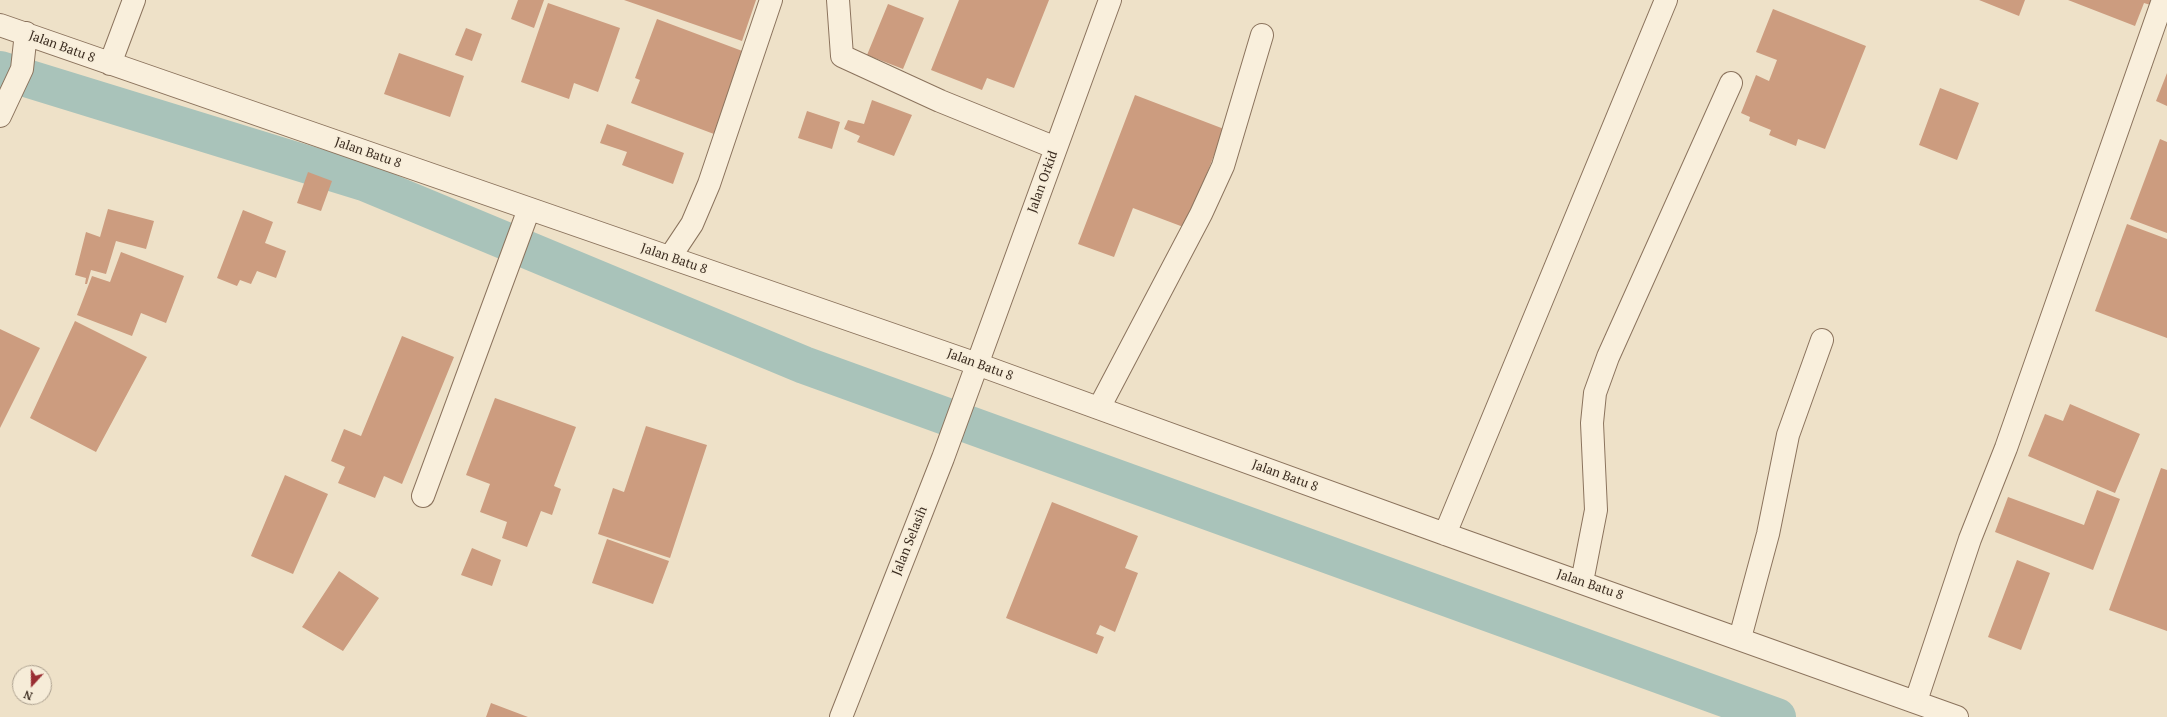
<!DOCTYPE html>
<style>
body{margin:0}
#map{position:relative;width:2167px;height:717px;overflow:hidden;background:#eee1c8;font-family:"PT Serif",serif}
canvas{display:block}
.north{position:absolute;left:12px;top:665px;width:40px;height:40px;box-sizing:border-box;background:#f6ecd8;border:1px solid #ab9f8e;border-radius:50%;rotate:201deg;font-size:11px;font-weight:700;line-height:16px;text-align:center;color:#3b2c20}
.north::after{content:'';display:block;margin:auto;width:14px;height:18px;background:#992d32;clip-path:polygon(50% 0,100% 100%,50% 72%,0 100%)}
</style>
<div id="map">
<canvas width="2167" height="717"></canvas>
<div class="north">N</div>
</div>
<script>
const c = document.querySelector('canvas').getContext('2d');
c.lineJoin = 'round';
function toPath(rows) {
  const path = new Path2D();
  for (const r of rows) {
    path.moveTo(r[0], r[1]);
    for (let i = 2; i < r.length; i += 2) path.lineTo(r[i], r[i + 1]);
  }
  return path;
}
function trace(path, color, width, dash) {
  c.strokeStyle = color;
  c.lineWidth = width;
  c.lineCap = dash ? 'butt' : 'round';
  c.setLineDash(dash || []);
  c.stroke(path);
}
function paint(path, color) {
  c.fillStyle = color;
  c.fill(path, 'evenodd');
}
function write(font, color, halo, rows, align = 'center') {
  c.font = font + ' "PT Serif",serif';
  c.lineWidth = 3;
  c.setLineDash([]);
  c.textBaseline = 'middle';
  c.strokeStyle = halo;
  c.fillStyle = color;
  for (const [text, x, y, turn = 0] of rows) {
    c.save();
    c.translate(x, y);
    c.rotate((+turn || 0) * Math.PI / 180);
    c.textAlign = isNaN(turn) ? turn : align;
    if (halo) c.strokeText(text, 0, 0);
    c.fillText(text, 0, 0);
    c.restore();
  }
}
trace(toPath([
 [0,70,364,182,804,365,1777,717]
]), '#a9c3ba', 38);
paint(toPath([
 [518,0,544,0,534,28,511,19],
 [624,0,756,0,742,41],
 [959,0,1049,0,1014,88,987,78,982,90,931,70],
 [1979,0,2025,0,2019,16],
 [2068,0,2156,0,2154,6,2144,3,2135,26],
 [548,3,620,28,598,92,574,83,569,99,521,82],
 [888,4,924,18,903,69,867,55],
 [1773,9,1866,46,1825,149,1798,139,1796,146,1769,135,1771,130,1749,121,1750,117,1741,113,1756,75,1769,81,1777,60,1756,52],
 [657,19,745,52,714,134,631,103,640,80,635,78],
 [466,28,482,34,472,61,455,55],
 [399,53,464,76,450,117,384,94],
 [2167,73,2167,106,2156,101],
 [1940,88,1979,103,1957,160,1919,145],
 [1135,95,1224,129,1186,228,1133,208,1114,257,1078,244],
 [872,100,912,115,894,156,857,142,860,136,844,129,848,120,864,124],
 [807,111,840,122,832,149,798,138],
 [607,124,684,153,673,184,622,165,627,152,600,143],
 [2160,139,2167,142,2167,233,2130,219],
 [308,172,332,181,321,211,297,203],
 [108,209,154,221,146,249,116,241,106,274,91,270,87,284,85,284,86,278,75,275,86,232,100,237],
 [243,210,273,222,265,243,286,251,276,278,257,271,251,284,240,280,237,286,217,278],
 [2127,224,2167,239,2167,338,2095,311],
 [121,252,184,276,166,323,141,313,132,336,77,315,92,276,110,282],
 [75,321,147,357,96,452,30,418],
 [0,329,40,348,0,428],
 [402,336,454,357,402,484,384,476,375,498,338,483,345,467,331,461,344,429,361,436],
 [495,398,576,427,554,486,561,489,552,515,541,511,527,547,502,538,507,522,480,512,490,484,466,475],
 [2070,404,2140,434,2115,493,2028,456,2045,414,2063,421],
 [646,426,707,445,670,558,598,534,613,488,624,492],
 [2161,468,2167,470,2167,631,2109,610],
 [285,475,328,494,293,574,251,556],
 [2097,490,2120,499,2093,570,1995,532,2008,497,2084,525],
 [1052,502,1138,536,1125,568,1138,573,1115,632,1100,625,1096,634,1104,637,1097,654,1006,618],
 [607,539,669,561,653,604,592,583],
 [472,548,501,560,492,586,461,575],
 [2017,560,2050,573,2021,650,1988,637],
 [339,571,379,598,343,651,302,627],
 [491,703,528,717,486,717]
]), '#cc9c7f');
const minor = toPath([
 [838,0,842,56,940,101,1056,148],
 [0,25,977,364,1445,534,1957,717],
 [110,64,134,0],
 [0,116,22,69,26,33],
 [670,257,692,224,709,184,771,0],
 [1099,408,1201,214,1223,166,1262,35],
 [423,496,529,209],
 [1445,534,1666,0],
 [1582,582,1596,510,1592,423,1595,393,1608,357,1731,83],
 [1740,638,1768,534,1788,435,1822,340],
 [1916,701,1970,539,2006,448,2163,0],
 [841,717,943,458,1110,0]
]);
trace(minor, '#8b735d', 24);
trace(minor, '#f9efdc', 22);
write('13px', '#3b2c20', '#f6ecd8', [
 ["Jalan Batu 8",62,47,20],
 ["Jalan Batu 8",368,153,19],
 ["Jalan Orkid",1043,182,-70],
 ["Jalan Batu 8",674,259,19],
 ["Jalan Batu 8",980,365,20],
 ["Jalan Batu 8",1285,476,20],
 ["Jalan Selasih",910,541,-68],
 ["Jalan Batu 8",1590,585,19]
]);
</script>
